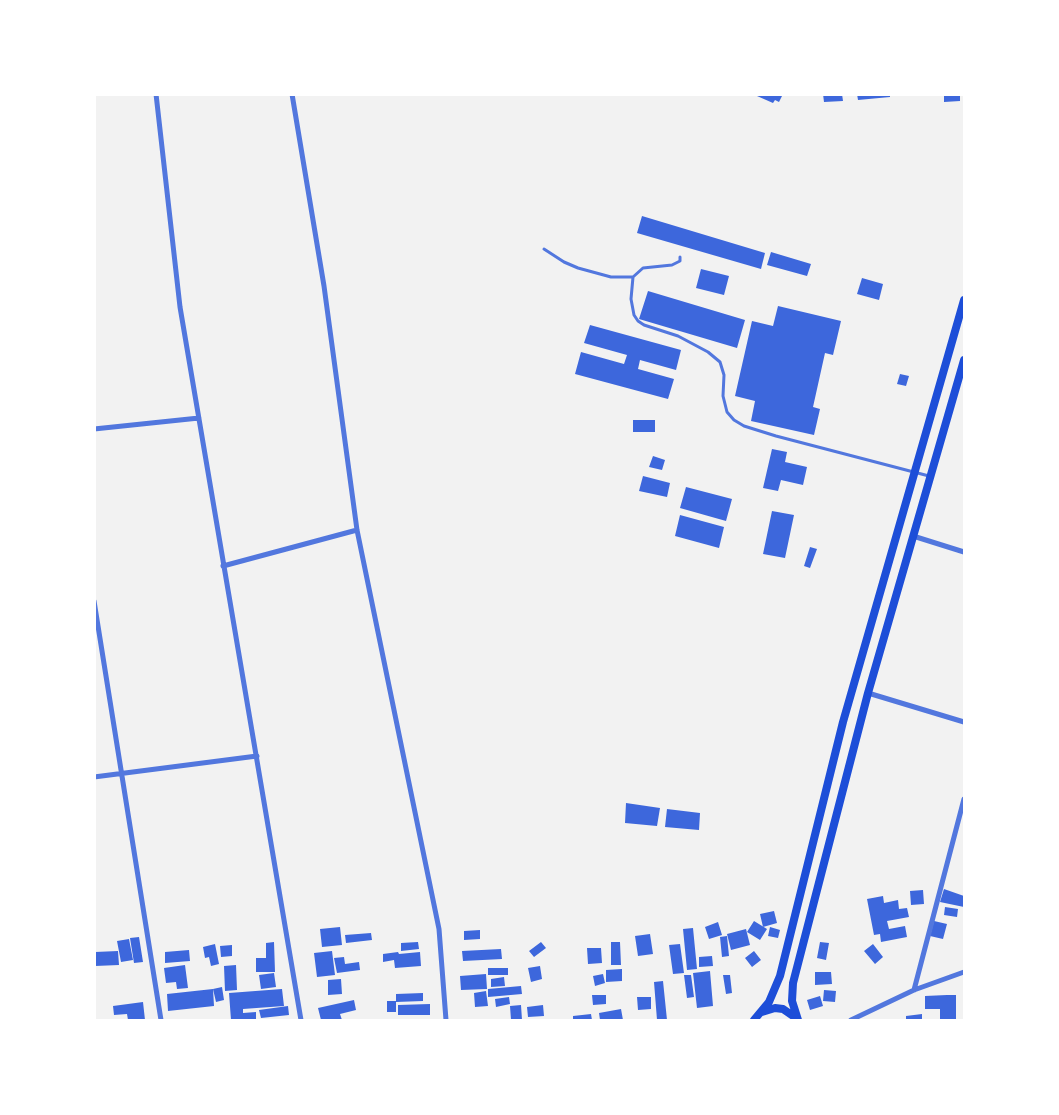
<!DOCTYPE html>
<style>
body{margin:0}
#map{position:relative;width:1059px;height:1115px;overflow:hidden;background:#f2f2f2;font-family:"Alegreya Sans",sans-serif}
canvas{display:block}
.frame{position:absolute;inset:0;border:96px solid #fff;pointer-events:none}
</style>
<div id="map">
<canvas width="1059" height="1115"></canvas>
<div class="frame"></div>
</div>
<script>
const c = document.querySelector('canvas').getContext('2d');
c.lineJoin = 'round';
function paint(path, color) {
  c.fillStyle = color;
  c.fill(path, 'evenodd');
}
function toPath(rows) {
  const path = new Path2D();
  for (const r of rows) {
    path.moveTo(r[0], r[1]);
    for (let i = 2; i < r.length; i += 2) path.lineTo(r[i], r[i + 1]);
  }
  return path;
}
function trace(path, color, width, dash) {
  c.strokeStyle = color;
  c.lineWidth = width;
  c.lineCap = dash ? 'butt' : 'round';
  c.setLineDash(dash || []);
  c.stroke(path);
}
paint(toPath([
 [758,94,783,94,779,102,775,100,773,103,757,96],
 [823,94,842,94,843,101,824,102],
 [857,94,890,94,890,97,858,100],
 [944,94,960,94,960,101,944,102],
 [642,216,765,253,761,269,637,233],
 [771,252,811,264,807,276,767,265],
 [701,269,729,276,724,295,696,288],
 [862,278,883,284,879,300,857,294],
 [648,291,745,320,737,348,639,319],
 [778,306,841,321,833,355,825,353,813,407,820,409,814,435,751,421,755,401,735,396,752,321,773,326],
 [590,325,681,350,676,370,640,360,638,369,674,379,668,399,575,374,581,352,624,364,627,355,584,343],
 [900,374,909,376,906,386,897,384],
 [633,420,655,420,655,432,633,432],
 [772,449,787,452,785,462,807,467,803,485,781,480,778,491,763,488],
 [653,456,665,460,662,470,649,467],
 [643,476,670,483,667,497,639,491],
 [686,487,732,499,726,521,680,508],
 [772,511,794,515,785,558,763,554],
 [680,515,724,527,719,548,675,536],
 [810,547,817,549,810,568,804,566],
 [626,803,660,808,657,826,625,823],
 [667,809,700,813,699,830,665,827],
 [944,889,964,896,964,907,940,902],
 [923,890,924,904,911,905,910,891],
 [883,896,884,903,898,900,899,909,907,908,909,917,887,921,889,929,905,926,907,937,881,942,880,934,874,935,867,899],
 [945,907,958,909,957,917,944,915],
 [774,911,777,923,763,927,760,914],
 [754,921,767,929,760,940,747,932],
 [934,921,947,924,943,939,930,936],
 [718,922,722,935,709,939,705,927],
 [340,927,342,945,322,947,320,929],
 [770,927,780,930,778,938,768,936],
 [693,928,697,969,687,970,683,929],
 [746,929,750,945,731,950,727,934],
 [480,930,480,939,464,940,464,931],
 [371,933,372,940,346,943,345,935],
 [650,934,653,954,638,956,635,936],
 [727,936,729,956,722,957,720,937],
 [139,937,143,962,134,963,130,938],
 [129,939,133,960,121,962,117,941],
 [274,942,275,972,256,972,256,958,266,958,266,943],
 [418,942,419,949,401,951,401,943],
 [541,942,546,948,534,957,529,951],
 [611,942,620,942,621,965,611,965],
 [820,942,829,943,826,960,817,958],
 [215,944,219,964,211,966,209,957,205,958,203,947],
 [680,944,684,973,673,974,669,945],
 [873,944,883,957,875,964,864,951],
 [232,945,232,956,221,957,220,946],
 [587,948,601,948,602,963,588,964],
 [501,949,502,959,463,961,462,951],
 [189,950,190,961,165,963,165,952],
 [118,951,119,965,95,966,95,952],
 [332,951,335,975,317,977,314,953],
 [754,951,761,960,752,967,745,958],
 [398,952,399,954,420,952,421,966,395,968,394,960,383,962,383,954],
 [712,956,713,966,699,967,699,957],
 [344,957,345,964,359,962,360,970,337,973,334,958],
 [185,965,188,988,177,989,176,982,166,983,164,968],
 [236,965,237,990,225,991,224,966],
 [540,966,542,979,531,982,528,968],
 [488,968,508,968,508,975,488,975],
 [622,969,622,981,606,982,606,970],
 [710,971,713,1006,697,1008,693,973],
 [815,972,831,972,832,984,815,985],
 [274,973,276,987,261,989,259,975],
 [486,974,487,989,461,990,460,976],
 [603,974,605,983,595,986,593,976],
 [684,975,691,975,694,997,687,998],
 [723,975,730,975,732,993,726,994],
 [504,977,505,986,491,987,491,979],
 [341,979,342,994,328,995,328,980],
 [663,981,667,1020,657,1020,654,982],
 [521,986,522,994,488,997,488,989],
 [222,987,224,1000,216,1002,213,989],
 [213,989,214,1006,168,1011,167,994],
 [282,989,284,1006,243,1009,243,1013,256,1012,256,1020,231,1020,229,993],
 [824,990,836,991,835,1002,823,1001],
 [486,991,488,1006,475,1007,474,993],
 [423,993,423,1001,396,1002,396,994],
 [592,995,606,995,606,1004,593,1005],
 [947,995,956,995,956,1020,940,1020,940,1009,925,1009,925,996],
 [820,996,823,1006,810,1010,807,1000],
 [509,997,510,1004,496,1007,495,999],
 [637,997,651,997,651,1009,638,1010],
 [354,1000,356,1010,340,1014,342,1020,321,1020,318,1008],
 [387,1001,396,1001,396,1012,387,1012],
 [143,1002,145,1020,128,1020,127,1014,114,1015,113,1006],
 [430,1004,430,1015,398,1015,398,1005],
 [521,1005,522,1020,511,1020,510,1006],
 [543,1005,544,1016,528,1017,527,1007],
 [288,1006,289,1015,261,1018,259,1010],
 [621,1009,623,1020,600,1020,599,1013],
 [591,1014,592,1020,573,1020,573,1016],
 [922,1014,922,1020,906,1020,906,1016]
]), '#3d67dc');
trace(toPath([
 [544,249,564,262,578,268,611,277,633,277],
 [680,257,680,261,672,265,643,268,633,277,631,299,634,315,638,321,644,325,678,336,708,352,720,362,724,375,723,396,727,412,734,420,744,426,776,436,929,476]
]), '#5277de', 3);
trace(toPath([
 [156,94,180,307,301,1020],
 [292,94,324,286,357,530,439,929,446,1020],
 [94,429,199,418],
 [913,536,964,552],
 [223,566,357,530],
 [94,601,161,1020],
 [868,693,964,722],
 [94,777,257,756],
 [914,990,964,799],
 [851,1020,914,990,964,972]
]), '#5277de', 5);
trace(toPath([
 [762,1012,775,1008,783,1009,796,1018],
 [754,1020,769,1002,780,976,843,722,964,300],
 [798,1020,792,1001,793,983,868,693,964,360]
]), '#1d4ed8', 8);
</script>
